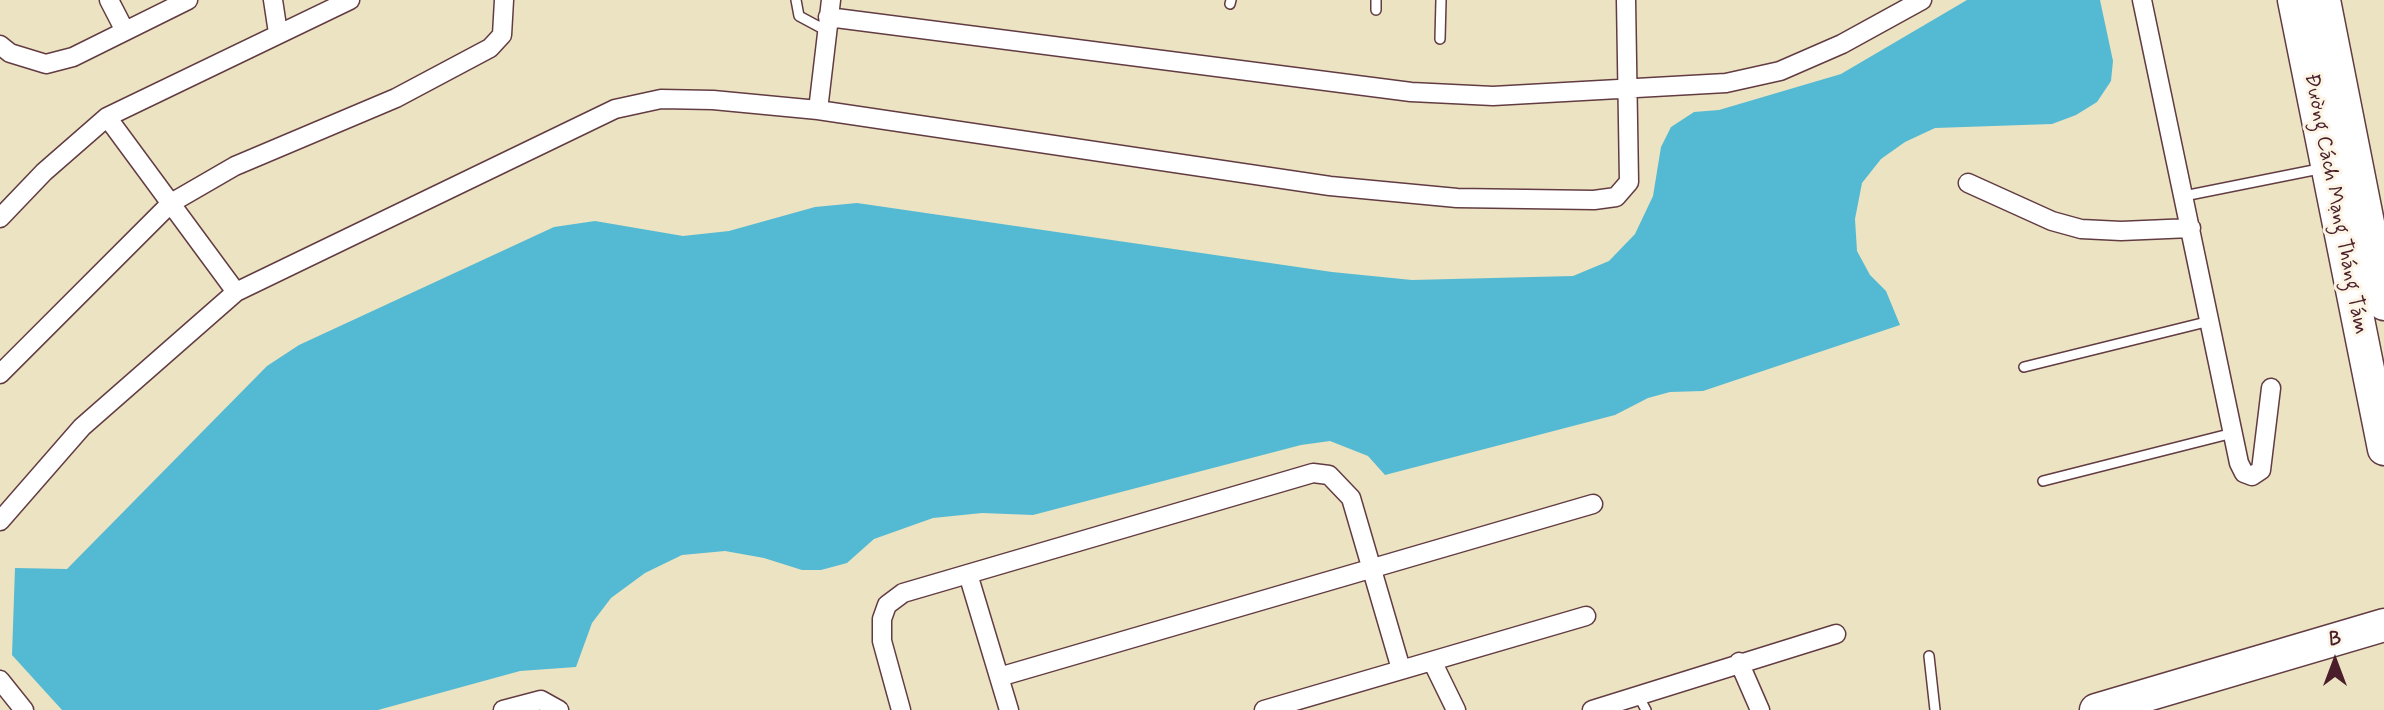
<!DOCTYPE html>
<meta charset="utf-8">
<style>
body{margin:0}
#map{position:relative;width:2384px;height:710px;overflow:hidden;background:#ebe3c2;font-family:Mynerve,sans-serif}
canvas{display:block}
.north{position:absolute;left:2300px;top:626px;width:70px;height:70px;-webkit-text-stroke:5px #fcf5e5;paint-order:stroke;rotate:0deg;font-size:19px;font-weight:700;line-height:28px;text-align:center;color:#4a1f2b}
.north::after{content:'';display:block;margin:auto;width:24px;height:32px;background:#4a1f2b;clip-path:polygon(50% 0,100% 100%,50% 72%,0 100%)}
</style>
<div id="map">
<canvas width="2384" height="710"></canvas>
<div class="north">B</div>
</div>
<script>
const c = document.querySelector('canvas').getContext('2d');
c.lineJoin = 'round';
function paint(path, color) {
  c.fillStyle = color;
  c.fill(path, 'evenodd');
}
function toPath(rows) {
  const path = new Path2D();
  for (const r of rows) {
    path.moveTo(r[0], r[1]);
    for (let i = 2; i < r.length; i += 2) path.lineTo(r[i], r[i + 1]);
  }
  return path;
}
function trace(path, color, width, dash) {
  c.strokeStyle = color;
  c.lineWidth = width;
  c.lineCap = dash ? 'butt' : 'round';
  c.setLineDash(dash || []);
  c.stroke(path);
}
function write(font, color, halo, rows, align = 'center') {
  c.font = font + ' Mynerve,sans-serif';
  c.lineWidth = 6;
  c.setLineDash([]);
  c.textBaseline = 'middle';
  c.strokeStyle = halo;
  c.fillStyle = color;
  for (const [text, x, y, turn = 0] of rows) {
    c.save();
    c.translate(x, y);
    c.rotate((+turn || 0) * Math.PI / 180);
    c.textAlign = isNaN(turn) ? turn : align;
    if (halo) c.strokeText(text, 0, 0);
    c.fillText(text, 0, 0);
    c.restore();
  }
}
paint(toPath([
 [1967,0,2100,0,2113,61,2111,81,2097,102,2076,115,2052,124,1935,128,1905,142,1881,159,1862,183,1855,219,1857,251,1870,275,1886,291,1900,325,1703,391,1670,392,1648,398,1615,415,1385,475,1368,456,1330,441,1301,445,1033,515,982,513,933,518,874,539,847,563,821,570,802,570,764,558,725,551,682,555,645,573,611,598,592,623,576,667,520,671,378,710,62,710,12,655,15,568,67,569,267,366,299,345,554,227,595,221,683,236,729,231,815,207,857,203,1332,272,1412,280,1573,276,1609,261,1635,234,1653,196,1661,147,1671,127,1694,112,1719,110,1841,74]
]), '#54bad3');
const lane = toPath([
 [796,0,799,16,827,31],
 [1230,4,1231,0],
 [1376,10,1376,0],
 [1440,39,1441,0],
 [2184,196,2324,168],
 [2024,367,2210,321],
 [2043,481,2233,433],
 [1929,656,1935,710],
 [1638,695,1646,710]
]);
const street = toPath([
 [109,0,125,31],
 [273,0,278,33],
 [2142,0,2239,463,2244,473,2252,476,2261,470,2271,388],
 [828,17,1411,92,1493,96,1726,83,1780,71,1842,44,1922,0],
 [0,45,10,53,46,64,73,57,188,0],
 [818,110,831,0],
 [107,117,236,292],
 [1968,183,2052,221,2081,229,2121,231,2191,228],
 [0,218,44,172,107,117,350,0],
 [0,374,171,203,235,166,396,98,490,48,502,35,504,0],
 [0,521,82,427,236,292,615,109,661,99,713,100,818,110,1330,186,1457,198,1594,200,1616,197,1629,182,1626,0],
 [968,574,1009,710],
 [1432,661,1456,710],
 [1739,662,1760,710],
 [999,677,1593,504],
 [0,680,24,710],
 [503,710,541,700,559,710],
 [901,710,882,641,882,619,887,605,903,593,1313,473,1329,475,1351,498,1401,669],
 [1264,710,1586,616],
 [1592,710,1836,634]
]);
const highway = toPath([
 [2294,0,2384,449],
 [2324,0,2384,304],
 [2096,710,2384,625]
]);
trace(lane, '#623c42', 12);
trace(street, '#623c42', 21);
trace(highway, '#623c42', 35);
trace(lane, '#fff', 9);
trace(street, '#fff', 18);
trace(highway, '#fff', 32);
write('21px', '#4a1f2b', '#fcf5e5', [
 ["Đường Cách Mạng Tháng Tám",2335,204,79]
]);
</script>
